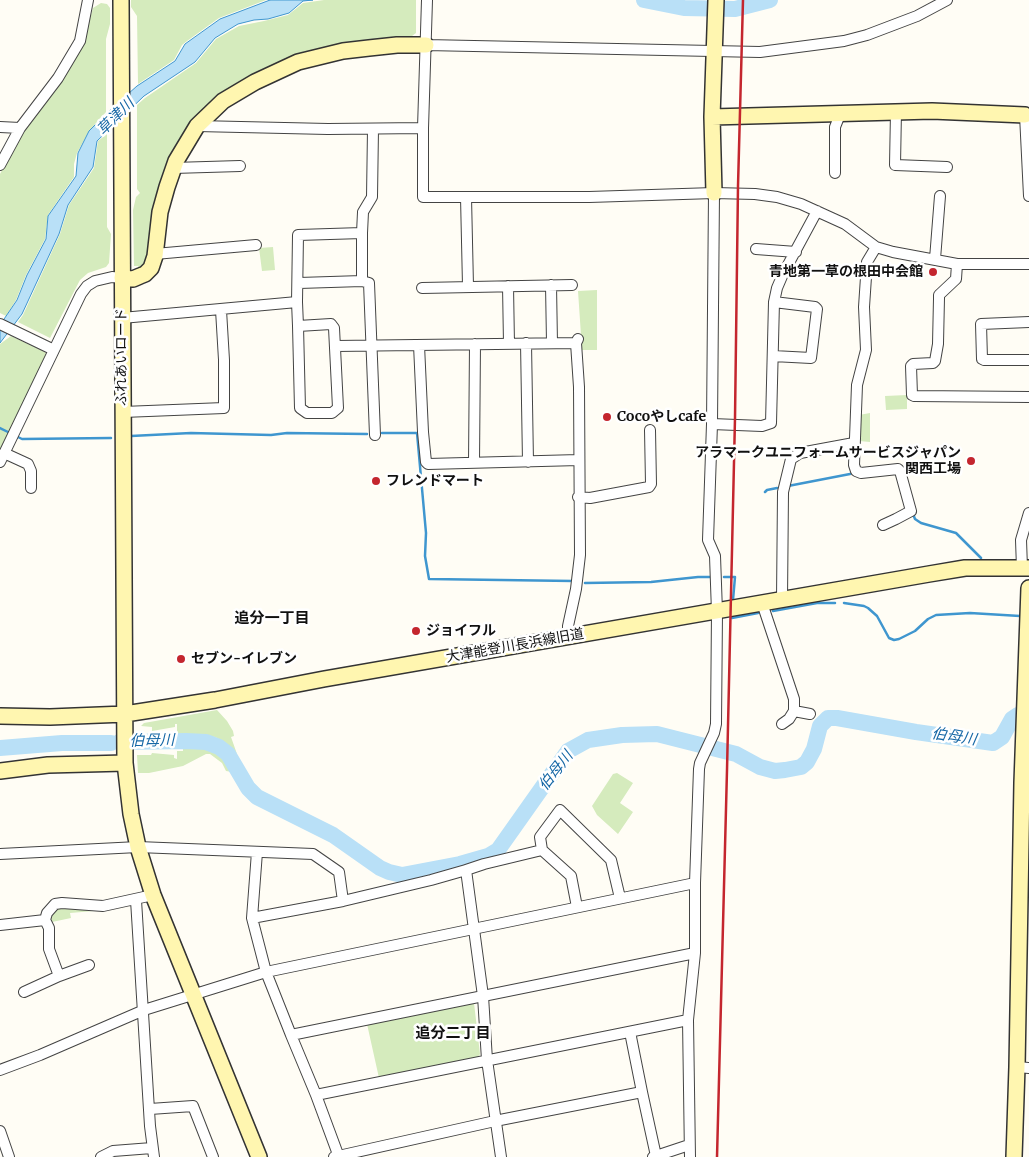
<!DOCTYPE html>
<meta charset="utf-8">
<style>
body{margin:0}
canvas{display:block;background:#fffdf5}
</style>
<canvas width="1029" height="1157"></canvas>
<script>
const c = document.querySelector('canvas').getContext('2d');
c.lineJoin = 'round';
function paint(path, color) {
  c.fillStyle = color;
  c.fill(path, 'evenodd');
}
function toPath(rows) {
  const path = new Path2D();
  for (const r of rows) {
    path.moveTo(r[0], r[1]);
    for (let i = 2; i < r.length; i += 2) path.lineTo(r[i], r[i + 1]);
  }
  return path;
}
function trace(path, color, width, dash) {
  c.strokeStyle = color;
  c.lineWidth = width;
  c.lineCap = dash ? 'butt' : 'round';
  c.setLineDash(dash || []);
  c.stroke(path);
}
function write(font, color, halo, rows, align = 'center') {
  c.font = font + ' Merriweather,"Noto Sans JP",serif';
  c.lineWidth = 5;
  c.setLineDash([]);
  c.textBaseline = 'middle';
  c.strokeStyle = halo;
  c.fillStyle = color;
  for (const [text, x, y, turn = 0] of rows) {
    c.save();
    c.translate(x, y);
    c.rotate((+turn || 0) * Math.PI / 180);
    c.textAlign = isNaN(turn) ? turn : align;
    if (halo) c.strokeText(text, 0, 0);
    c.fillText(text, 0, 0);
    c.restore();
  }
}
paint(toPath([
 [131,0,266,0,219,18,187,41,182,45,174,60,138,84,137,16,131,7],
 [324,0,416,0,416,33,412,36,412,39,327,49,194,121,148,261,139,270,138,266,134,266,133,210,136,197,140,193,137,189,137,105,145,98,196,63,216,39,239,26,264,21,288,15,303,3],
 [101,3,107,4,110,8,110,24,106,39,106,112,89,131,77,153,74,164,74,177,48,215,45,239,26,275,16,300,6,316,0,313,0,174,16,144,84,40,93,8],
 [107,134,107,227,111,234,109,263,106,267,88,273,80,280,50,338,18,322,23,315,60,234,69,205,94,168,98,141],
 [273,247,275,270,262,271,259,248],
 [597,290,597,350,582,350,578,291],
 [11,336,45,352,47,356,0,452,0,344],
 [907,395,907,409,886,410,885,396],
 [870,413,870,442,859,441,859,415],
 [217,710,227,721,233,731,234,736,231,737,237,754,226,743,215,737,202,735,177,734,177,724,175,724,175,727,152,731,152,727,141,726,144,723],
 [183,748,204,749,213,751,223,758,232,772,226,771,222,763,210,754,206,754,183,766,149,773,138,773,137,755,151,755,152,753,174,755,174,758,177,759,177,751,183,751],
 [617,773,633,783,620,803,633,812,618,834,597,815,592,806,613,774],
 [58,908,94,908,94,911,70,913,71,918,52,922,50,916],
 [474,1003,480,1054,478,1057,379,1078,367,1024]
]), '#d5ebbd');
const water = toPath([
 [270,0,313,0,303,1,289,13,268,19,254,20,238,24,215,38,195,62,144,96,97,141,93,167,68,205,59,234,22,314,0,343,0,325,17,300,27,275,46,239,48,216,76,176,78,153,89,131,111,109,137,86,175,61,185,44,220,19,270,0]
]);
paint(water, '#b9e0f7');
trace(water, '#3f96cf', 1);
trace(toPath([
 [0,428,8,432],
 [382,433,417,433,426,533,425,556,429,579,573,581],
 [131,436,191,433,271,435,287,433,367,434],
 [18,437,22,439,111,438],
 [788,486,850,474],
 [765,492,767,490,777,488],
 [913,514,915,519,921,523,956,533,981,558],
 [724,577,735,577,733,600],
 [585,583,651,582,698,577,713,577],
 [844,603,864,606,868,608,877,616,889,638,894,640,899,639,915,631,928,619,936,615,970,613,1020,616],
 [773,611,817,603,835,603],
 [732,618,758,613]
]), '#3f96cf', 2.5);
trace(toPath([
 [644,0,684,8,735,9,770,0],
 [119,742,186,741,206,742,219,747,228,754,248,788,257,797,333,835,380,868,389,872,402,875,460,864,488,856,498,850,568,751,588,740,622,735,657,734,736,754,760,767,775,771,785,770,801,767,807,762,814,749,820,726,828,718,837,718,916,732,993,743,1002,737,1012,719,1018,715],
 [0,748,62,743,111,743]
]), '#b9e0f7', 16);
const street = toPath([
 [427,0,423,128,423,197,589,197,714,193,755,194,777,197,801,204,845,224,876,247,893,252,957,264,1029,264],
 [426,45,760,52,844,41,867,35,917,16,947,0],
 [896,111,895,165,947,167],
 [1029,115,1025,115,1029,196],
 [197,126,328,129,423,128],
 [0,127,20,128],
 [373,129,372,197,363,212,362,233,362,281,369,283,375,435],
 [0,165,20,128,58,78,80,41,88,0],
 [173,168,240,166],
 [835,173,835,127,841,112],
 [466,197,468,286],
 [876,247,867,262,864,307,866,350,857,385,854,465,856,471,861,473,898,469,900,471,911,511,896,519,883,525],
 [756,249,796,252],
 [155,254,256,245],
 [935,259,940,196],
 [957,264,956,279,939,295,939,298,938,344,935,361,933,363,913,364,911,366,912,395,914,396,1029,397],
 [299,283,362,281],
 [551,285,552,343],
 [508,286,509,344],
 [422,288,572,285],
 [297,302,298,326,300,408,307,413,332,413,338,408,334,328,331,324,298,326],
 [122,318,297,302,298,235,362,233],
 [1029,322,981,324,982,359,984,360,1029,360],
 [0,324,54,350],
 [526,343,528,462],
 [419,345,423,432,426,462,428,464,579,460],
 [336,346,576,343],
 [773,356,811,358,817,309,815,307,774,302],
 [123,412,224,408,224,360,221,310],
 [712,424,762,426,771,423,774,302,777,288,783,274,817,211],
 [4,453,28,464,31,471,31,488],
 [0,462,81,294,87,286,95,281,112,277,122,278],
 [474,463,475,344],
 [578,497,590,498,649,487,651,484,650,430],
 [1022,568,1021,540,1029,513],
 [782,599,783,492,791,459,800,453,854,443],
 [762,603,794,699,794,711,810,714],
 [568,637,568,626,576,589,580,555,579,387,576,343,578,339],
 [782,724,789,719,794,711],
 [542,850,540,837,560,810,611,860,620,898],
 [257,852,252,918,266,972,291,1035],
 [0,854,138,847,313,854,339,872,343,901],
 [136,900,150,1126,154,1157],
 [252,918,343,901,431,880,466,870],
 [45,920,49,928,49,949,59,976],
 [0,925,45,920,47,913,55,904,62,903,103,906,153,895],
 [24,992,59,976,89,965],
 [630,1032,642,1092],
 [1017,1067,1029,1068],
 [0,1070,40,1055,144,1010,266,972,695,883],
 [316,1095,688,1020],
 [150,1109,193,1106,213,1157],
 [0,1131,9,1157],
 [101,1157,113,1151,152,1148],
 [334,1157,495,1121,642,1092,656,1156],
 [339,1157,316,1095,291,1035,695,953],
 [501,1157,487,1060,483,996,466,870,484,864,542,850,571,876,577,907],
 [653,1157,689,1145],
 [690,1157,688,1020,695,953,695,883,699,769,700,763,714,733,716,724,717,612,715,556,708,540,712,424,714,193]
]);
const secondary = toPath([
 [121,0,125,763,131,814,138,847,153,895,259,1157],
 [712,117,932,111,1025,115],
 [714,193,712,117,716,0],
 [122,278,133,279,140,276,145,274,151,268,155,256,160,212,167,187,176,161,197,126,223,101,255,82,298,62,343,51,369,48,397,45,426,45],
 [0,716,50,717,125,714,215,700,324,679,929,574,965,568,1029,568],
 [0,771,48,765,125,763],
 [1014,1157,1017,1067,1022,783,1029,588]
]);
trace(street, '#444', 12);
trace(secondary, '#333', 18);
trace(street, '#fff', 10);
trace(secondary, '#fff6b0', 15);
trace(toPath([
 [717,1157,727,770,735,418,738,186,743,0]
]), '#c4262e', 2.5);
for (const [x, y, r, color] of [
 [933,272,5,"#c4262e"],
 [607,417,5,"#c4262e"],
 [971,461,5,"#c4262e"],
 [376,481,5,"#c4262e"],
 [416,631,5,"#c4262e"],
 [181,659,5,"#c4262e"]
]) {
  const dot = new Path2D();
  dot.arc(x, y, r, 0, 2 * Math.PI);
  c.fillStyle = color;
  c.fill(dot);
  trace(dot, '#fff', 2);
}
write('bold 14px', '#111', '#fff', [
 ["青地第一草の根田中会館",923,272,"right"],
 ["Cocoやしcafe",617,417],
 ["アラマークユニフォームサービスジャパン",961,453,"right"],
 ["関西工場",961,469,"right"],
 ["フレンドマート",386,481],
 ["ジョイフル",426,631],
 ["セブン-イレブン",191,659]
], 'left');
write('14px', '#111', '#fff', [
 ["ふれあいロード",122,357,-90],
 ["大津能登川長浜線旧道",515,646,-10]
]);
write('italic 15px', '#1768a6', '#fff', [
 ["草津川",116,117,-45],
 ["伯母川",954,737,9],
 ["伯母川",152,741,-1],
 ["伯母川",556,771,-52]
]);
write('bold 15px', '#111', '#fff', [
 ["追分一丁目",272,619],
 ["追分二丁目",453,1034]
]);
</script>
